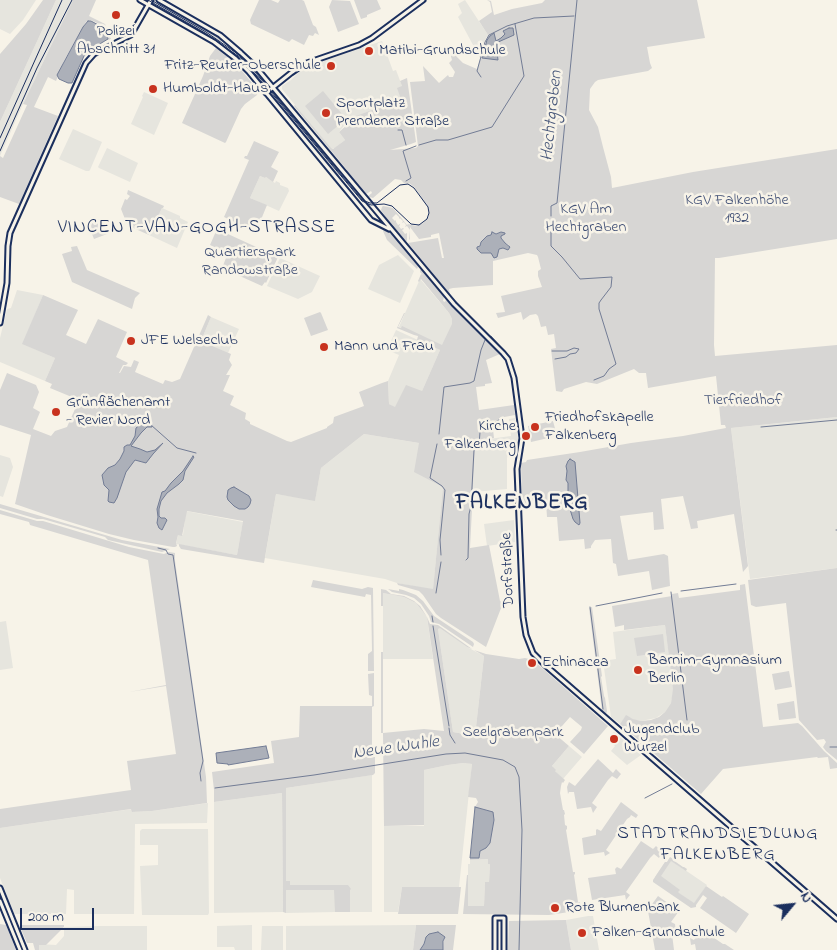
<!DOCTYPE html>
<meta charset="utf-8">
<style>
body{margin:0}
#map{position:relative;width:837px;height:950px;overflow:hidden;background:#f7f3e8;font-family:"Indie Flower",sans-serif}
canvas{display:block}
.north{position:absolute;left:767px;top:880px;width:50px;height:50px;-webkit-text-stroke:4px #f7f3e8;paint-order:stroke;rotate:62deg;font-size:14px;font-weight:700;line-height:20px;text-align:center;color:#1b2f5e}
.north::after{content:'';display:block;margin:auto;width:18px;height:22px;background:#1b2f5e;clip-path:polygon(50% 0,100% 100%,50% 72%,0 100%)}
.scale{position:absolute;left:20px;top:908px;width:74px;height:22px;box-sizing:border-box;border:2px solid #1b2f5e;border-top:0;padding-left:6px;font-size:15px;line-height:18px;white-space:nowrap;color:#1b2f5e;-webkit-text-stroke:4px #f7f3e8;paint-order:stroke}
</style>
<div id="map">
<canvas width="837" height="950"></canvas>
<div class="north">N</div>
<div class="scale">200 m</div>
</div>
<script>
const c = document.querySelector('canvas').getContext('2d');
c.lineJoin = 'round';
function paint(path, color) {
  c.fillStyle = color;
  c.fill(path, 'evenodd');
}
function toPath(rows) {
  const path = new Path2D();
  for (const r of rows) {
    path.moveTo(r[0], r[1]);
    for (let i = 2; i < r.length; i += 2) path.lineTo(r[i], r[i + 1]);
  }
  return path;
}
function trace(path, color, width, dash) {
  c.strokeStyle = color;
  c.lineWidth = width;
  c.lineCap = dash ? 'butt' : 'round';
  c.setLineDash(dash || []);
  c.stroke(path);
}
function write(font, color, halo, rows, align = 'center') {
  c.font = font + ' "Indie Flower",sans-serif';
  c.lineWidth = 5;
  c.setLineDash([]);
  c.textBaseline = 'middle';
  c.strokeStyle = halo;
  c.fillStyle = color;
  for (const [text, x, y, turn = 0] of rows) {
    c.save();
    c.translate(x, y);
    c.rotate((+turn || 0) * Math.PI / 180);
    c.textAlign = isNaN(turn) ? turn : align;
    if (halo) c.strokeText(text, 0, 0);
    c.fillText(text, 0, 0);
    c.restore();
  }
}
paint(toPath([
 [0,0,36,0,23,20,10,34,0,29],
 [56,0,73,0,23,104,0,156,0,122],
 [465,0,488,35,484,42,480,58,458,17,462,13,458,4],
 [382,41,393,71,396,70,402,86,401,99,354,117,346,123,339,132,345,140,335,148,331,149,282,89,282,86,291,80,302,69,313,64],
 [144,92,168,103,154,135,131,124,143,97,142,96],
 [73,129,102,142,90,170,89,171,86,171,59,159],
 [107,148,138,163,130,182,99,168,98,167],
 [260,176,265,178,266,177,275,183,276,181,280,183,280,185,288,188,289,191,279,211,250,198],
 [162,208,180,216,180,218,188,222,177,248,149,235],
 [398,255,414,271,400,303,368,289,379,265],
 [280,258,320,276,312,292,298,299,267,286],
 [420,279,449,313,452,319,452,327,442,347,399,327],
 [17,290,43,295,23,344,55,358,45,381,0,362,0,338,7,309,11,308],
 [211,317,239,329,228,353,201,341],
 [396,330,440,350,415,407,395,408,389,404,388,381,399,355,387,350],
 [837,417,837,568,750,579,731,428],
 [515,418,519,444,496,446,509,450,507,458,507,489,473,492,475,450,481,440,511,436,509,419],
 [364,434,419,443,443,487,433,590,397,583,385,579,265,558,276,494,315,500,321,468],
 [0,455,10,458,13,467,3,497,0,496],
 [186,511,243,522,237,555,176,544,178,535,183,535],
 [514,520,515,542,487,546,484,524],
 [383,593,404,597,416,603,427,617,433,659,383,659],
 [6,621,13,668,0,670,0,622],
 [665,625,673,686,673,693,671,703,665,712,656,718,641,721,635,720,626,716,620,724,611,717,603,661,616,659,613,632],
 [440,627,467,647,484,656,475,736,453,732,438,629],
 [614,732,641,755,627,765,611,751,615,746,608,739],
 [569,746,582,757,563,779,555,771,552,766],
 [463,763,472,764,459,887,402,887,398,912,384,912,384,826,424,826,424,770,448,765],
 [372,775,372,912,350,912,350,890,335,890,335,912,286,913,286,788],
 [282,793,283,912,214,913,214,802],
 [208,803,207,823,135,824,134,914,74,914,74,890,67,889,66,914,14,914,0,878,0,828,132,809,132,812,152,811],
 [142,829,208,829,209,913,208,915,142,915,140,866,158,865,158,845,140,845,140,831],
 [488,859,490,864,489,882,485,882,484,906,468,906,468,864,470,864,470,860],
 [669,859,707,885,694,904,655,877,665,862,667,862],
 [588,916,593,916,599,950,571,950,566,920],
 [252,925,252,950,235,950,234,947,217,947,217,926],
 [416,925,413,950,286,950,286,926],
 [99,926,147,926,147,950,39,950,39,944,56,945,64,936,64,927],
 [262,926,283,926,283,950,261,950]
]), '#e6e5de');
paint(toPath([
 [43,0,56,0,0,122,0,54,26,24],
 [73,0,96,0,89,16,105,24,111,39,108,40,107,34,101,25,91,20,86,22,64,61,56,81,48,77,34,107,58,116,19,204,0,197,0,156,3,158,27,105,23,104],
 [259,0,271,0,278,3,280,0,302,0,304,1,313,25,316,27,319,35,315,33,313,36,309,35,304,45,292,39,289,42,251,24,250,20],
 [332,0,350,1,359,24,338,32,329,7],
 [354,0,377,0,381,9,367,15,367,17,361,19],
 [487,0,491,1,494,15,512,9,542,3,545,0,697,0,705,38,647,47,650,63,652,68,648,71,598,80,595,82,590,89,589,110,598,127,603,147,611,177,612,188,693,172,837,149,837,239,719,258,715,258,714,345,715,356,837,345,837,417,731,428,748,566,743,572,734,514,697,521,698,528,691,529,683,496,661,499,664,529,654,530,653,512,620,516,628,560,664,554,668,556,670,586,652,590,649,571,618,576,616,564,613,563,611,539,595,540,591,546,591,548,585,549,584,539,559,541,557,517,547,517,546,502,522,504,521,463,526,462,527,460,580,452,631,443,683,436,726,428,725,425,721,425,716,376,648,388,646,373,639,373,634,369,597,384,586,382,564,389,562,392,556,391,551,349,556,348,554,334,548,335,546,326,541,327,538,316,536,314,530,315,523,320,521,312,498,318,496,313,505,312,501,296,542,287,538,276,538,271,541,269,538,257,537,255,528,253,493,261,493,285,453,288,449,289,450,294,408,243,438,238,442,258,444,258,439,233,431,235,431,237,419,239,410,227,410,239,409,240,410,230,407,226,405,227,406,225,404,222,402,223,403,221,400,218,399,219,399,217,396,214,392,218,395,221,396,220,396,222,398,225,400,224,400,225,399,226,401,229,403,228,404,229,402,230,405,234,407,233,407,241,404,240,404,241,389,223,394,226,387,219,381,210,382,207,383,206,393,208,407,225,408,224,416,226,423,223,429,216,429,209,414,187,409,183,404,183,401,180,395,179,373,198,369,197,368,196,372,193,371,191,366,194,359,185,357,185,346,172,347,170,294,106,295,105,331,148,333,149,345,140,339,132,347,125,346,123,356,116,401,99,397,88,402,86,400,81,407,78,416,142,411,144,390,150,416,148,418,146,410,82,425,81,423,66,439,83,448,75,449,77,453,77,455,72,449,63,452,60,450,53,451,46,456,56,463,63,477,69,488,35,479,21,492,12,490,2],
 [501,232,501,238,505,243,509,245,508,250,503,248,499,249,498,252,481,253,477,247,480,246,481,242,491,235],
 [159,3,210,31,220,37,222,41,218,43,156,7],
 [216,48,223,52,232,59,258,90,257,95,245,104,241,109,226,142,225,143,182,123,203,76,210,56],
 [323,91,346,119,328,134,305,106],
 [276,93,343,173,337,177,271,97],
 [254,141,279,152,271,167,278,171,273,182,266,177,265,178,260,176,250,198,267,205,256,232,224,217,249,160,244,158,245,156,247,156],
 [128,190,164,206,163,208,162,208,149,235,129,226,127,224,121,209,125,199,127,200,130,196,127,194],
 [103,218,106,221,109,232,107,234,94,239,88,224],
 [217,229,278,257,266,283,265,282,262,286,222,268,228,253,210,245],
 [384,230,393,235,415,261,418,267,417,269,387,240,383,231],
 [77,246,87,270,140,293,135,298,132,309,72,282,62,254,72,251,71,247],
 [420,270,422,270,427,276,444,297,443,301,445,302,446,300,464,319,490,344,491,343,499,352,491,345,500,354,486,360,492,383,485,384,485,386,476,387,479,410,514,405,515,415,499,418,499,420,492,421,494,438,482,440,480,446,475,450,470,548,489,545,500,601,503,603,486,647,441,618,436,614,423,595,419,591,398,585,397,583,433,589,443,487,414,472,419,443,364,434,321,468,315,501,276,494,264,563,181,549,179,546,179,544,237,555,243,521,187,511,182,536,178,535,176,543,177,546,175,547,173,547,134,540,109,534,47,515,15,504,31,435,0,425,0,390,7,373,36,385,39,392,33,408,40,412,33,429,51,436,55,431,67,427,79,400,50,388,52,384,45,381,55,358,22,344,43,295,78,310,66,335,86,344,98,319,127,332,116,357,128,363,126,365,123,365,119,373,120,373,124,366,131,367,134,360,139,362,135,372,163,384,165,380,172,382,180,379,208,315,211,317,201,341,231,354,229,360,232,365,226,375,230,375,223,391,234,396,230,405,246,413,245,419,250,422,250,424,287,441,291,442,327,428,327,427,333,423,334,417,364,406,359,392,382,383,388,381,389,404,395,407,406,385,422,391,440,350,417,340,418,336,414,335,397,328,404,313,405,313,398,327,401,328,402,326,442,345,452,324,452,319,449,313,421,279,419,282,418,281,421,274,423,275,420,272],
 [320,312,321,313,328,330,311,336,304,318],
 [553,421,557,436,531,442,528,426],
 [0,504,122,540,170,549,162,552,108,540,105,537,43,519,37,519,0,508],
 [0,510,37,521,43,521,129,547,164,554,169,552,175,553,175,561,206,777,207,803,152,811,132,812,131,809,0,828,0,809,131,790,127,761,176,754,166,686,129,692,166,685,148,560,30,525,29,522,0,514],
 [837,568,837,760,826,751,823,747,826,742,824,739,817,740,799,720,786,603,756,607,751,605,748,580],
 [313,580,362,589,368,587,373,588,374,671,368,671,368,654,372,651,371,595,366,594,365,597,311,587],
 [745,584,763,727,798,723,802,726,824,751,837,763,837,768,830,769,828,757,818,758,817,757,723,769,701,794,620,724,626,715,633,719,641,721,651,720,659,717,665,712,671,703,673,689,665,625,624,630,624,625,615,627,612,606,672,596,672,594,678,593,679,598,740,590,740,585],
 [381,589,386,590,391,594,404,596,414,601,420,606,427,617,430,624,438,625,472,649,467,647,440,628,438,629,453,732,475,736,484,656,474,650,486,654,519,659,525,658,533,660,608,726,584,754,570,742,581,730,582,727,570,717,555,734,569,746,552,766,556,770,555,771,565,780,563,783,562,782,561,786,560,793,563,810,564,810,565,814,564,815,565,825,567,826,567,829,566,830,573,872,575,872,575,874,574,875,578,902,580,902,580,908,576,911,549,915,463,914,467,875,468,875,468,906,484,906,485,882,489,882,490,864,488,864,488,859,470,860,470,858,479,858,480,851,486,848,494,820,492,812,475,807,478,802,476,798,468,797,472,764,463,763,448,765,424,770,424,825,384,826,383,733,381,733,381,652,383,652,383,733,424,729,444,731,427,617,416,603,404,597,383,593,383,606,381,606],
 [388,589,399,591,399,589,403,590,416,595,423,601,434,616,473,642,474,644,473,647,439,624,431,622,429,616,421,604,414,598,406,595,392,592],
 [592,607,602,676,601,677,604,696,605,698,607,711,606,714,602,710,589,608],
 [663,634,665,652,637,656,634,638],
 [789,671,792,687,775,690,772,674],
 [374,673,374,706,372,707,372,757,375,757,375,773,373,775,286,788,286,881,290,881,290,885,348,885,351,889,350,890,350,912,335,912,334,890,286,890,286,913,283,912,282,793,214,802,214,790,212,772,274,763,271,741,299,737,300,706,372,706,372,696,369,695,368,674],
 [794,701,796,718,779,720,777,704],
 [598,759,613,773,616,769,621,774,617,779,612,776,608,780,592,803,597,807,593,813,591,807,577,809,574,792,569,792,568,794,567,787,569,782,575,786],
 [621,802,638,815,636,818,631,815,630,817,627,819,606,850,610,853,605,856,604,852,584,855,582,838,596,835,596,830,597,829,601,831],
 [641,841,653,849,656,846,658,848,661,854,659,858,654,854,650,858,626,892,630,895,626,900,625,895,592,900,588,878,616,874,615,869,617,867,621,869],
 [670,857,673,859,673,860,683,867,684,867,687,869,686,871,671,861,661,876,680,890,678,892,679,893,694,903,706,886,722,897,723,896,749,914,736,933,700,908,707,898,703,895,696,905,696,907,691,908,653,882,653,880,665,862,667,862],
 [402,887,461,887,458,914,398,914],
 [658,896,679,911,671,922,675,924,676,933,673,934,672,930,662,931,661,932,663,936,672,934,674,950,655,950,648,911,644,911,643,908,646,905,650,907],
 [566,920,571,950,508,950,509,921],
 [0,924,6,925,16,950,0,950],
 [22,925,64,925,64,927,46,945,39,945,39,950,35,950,33,943,27,943,20,927],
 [416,925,456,925,453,950,443,950,444,939,438,932,429,934,425,939,424,944,420,950,413,950],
 [701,929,723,944,725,944,734,950,696,950,695,944,691,945,690,938,694,940]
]), '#d7d6d4');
const water = toPath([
 [88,21,91,21,102,27,107,35,108,39,93,48,84,56,72,83,68,83,59,79,57,75,83,27,88,21],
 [509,28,513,28,514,35,496,43,498,60,482,58,487,40,490,36,494,33,496,41,501,38,505,34,503,31,509,28],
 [492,232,496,234,501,232,505,233,505,234,501,236,501,238,505,243,510,247,508,250,503,248,499,249,497,257,494,258,491,253,481,253,477,249,477,247,480,246,481,242,487,236,491,235,492,232],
 [146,422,151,423,152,427,147,427,141,433,131,446,140,449,147,452,155,450,163,443,153,454,146,463,135,460,126,472,117,498,114,503,109,502,108,501,109,490,104,485,102,475,108,468,115,465,120,459,124,451,124,447,127,445,130,445,135,436,136,428,141,424,146,422],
 [193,456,194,457,185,471,183,480,179,484,167,493,161,501,159,509,159,516,161,518,165,518,167,520,162,530,159,528,157,523,158,517,157,509,162,492,165,491,171,483,183,471,193,456],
 [570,459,575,462,579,511,580,523,579,525,575,522,573,519,569,506,570,499,568,493,568,483,566,480,567,471,566,466,568,461,570,459],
 [234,487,249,496,251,500,250,504,248,507,245,509,239,509,234,506,228,500,227,497,228,490,231,488,234,487],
 [266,746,269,758,228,765,228,764,217,763,216,753,266,746],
 [475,807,493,812,494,820,490,843,486,848,480,851,479,858,470,858,475,807],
 [438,932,445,937,443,941,443,950,420,950,424,944,426,937,429,934,438,932]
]);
paint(water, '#acb0b9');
trace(water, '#727c95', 1);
trace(toPath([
 [481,77,477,71,485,42,489,35,507,26,534,18,574,16],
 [398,130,402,130,406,145],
 [419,145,436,140,448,140,492,127,524,76,515,24],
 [406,181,411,178,403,151,416,146],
 [551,216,551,206,557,203,577,0],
 [551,228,551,246,562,257,580,279,612,277,611,287,601,300,599,303,599,309,616,364,609,369,604,376,594,380],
 [491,336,499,345],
 [552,351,567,351,574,348,579,349,576,353,570,354,566,357,555,359],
 [151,425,177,448,196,453],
 [761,427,837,420],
 [439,434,444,387,470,383,474,381,481,350,485,340],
 [437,444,430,478,442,486,445,490,440,540,441,555],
 [836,530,837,530],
 [158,548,166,550,168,554,173,555,203,761,200,773,201,781],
 [466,560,468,558,469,514,471,506,474,450,479,445,480,432,484,423,495,422,499,420],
 [681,591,736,584],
 [671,592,687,720],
 [436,593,441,562],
 [596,606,662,593],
 [590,607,603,709],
 [432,616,433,622],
 [433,626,449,726],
 [449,728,450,735,455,743],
 [830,747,837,747],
 [215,788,314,775,446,754,465,753,503,760,515,767,519,777,522,830,519,950],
 [645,798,672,784]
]), '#727c95', 1);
const secondary = toPath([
 [140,0,214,42,236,59,249,72,371,220,389,229],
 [159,0,220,35,241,53,255,66,454,304,503,353,508,359,514,378,522,438,517,469,523,617,526,635,533,653,545,665,837,919],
 [266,93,291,73,304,64,359,45,372,38,423,0],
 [0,323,7,283,8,246,10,233,86,63,94,54,131,35,151,0],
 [0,888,25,950],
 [0,901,20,950],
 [495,950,495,918,504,918,504,950]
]);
trace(secondary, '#1b2f5e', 7);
trace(secondary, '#f7f3e8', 3);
trace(toPath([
 [148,0,205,33,241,58,270,91,362,201,371,205,384,204,392,206,411,224,419,225,427,219,429,213,428,207,414,188,408,184,400,185,377,203,370,203,362,200,267,86,242,57,206,32,151,0],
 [0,151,37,68,72,0]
]), '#1b2f5e', 1);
trace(toPath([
 [0,138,62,0]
]), '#1b2f5e', 1);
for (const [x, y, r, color] of [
 [116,15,5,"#c8321e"],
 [369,51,5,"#c8321e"],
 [331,66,5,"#c8321e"],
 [153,89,5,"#c8321e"],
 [326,113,5,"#c8321e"],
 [131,341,5,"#c8321e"],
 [324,347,5,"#c8321e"],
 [56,412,5,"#c8321e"],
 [535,427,5,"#c8321e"],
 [526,436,5,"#c8321e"],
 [532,663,5,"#c8321e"],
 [638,670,5,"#c8321e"],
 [614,739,5,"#c8321e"],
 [555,908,5,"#c8321e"],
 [582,933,5,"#c8321e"]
]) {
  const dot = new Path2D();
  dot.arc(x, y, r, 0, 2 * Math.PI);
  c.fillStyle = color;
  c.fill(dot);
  trace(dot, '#f7f3e8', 2);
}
write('16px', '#1b2f5e', '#f7f3e8', [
 ["Polizei",116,32,"center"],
 ["Abschnitt 31",116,50,"center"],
 ["Matibi-Grundschule",379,51],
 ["Fritz-Reuter-Oberschule",321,66,"right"],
 ["Humboldt-Haus",163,89],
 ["Sportplatz",336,104],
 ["Prendener Straße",336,122],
 ["JFE Welseclub",141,341],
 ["Mann und Frau",334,347],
 ["Grünflächenamt",66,403],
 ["- Revier Nord",66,421],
 ["Friedhofskapelle",545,418],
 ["Falkenberg",545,436],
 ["Kirche",516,427,"right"],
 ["Falkenberg",516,445,"right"],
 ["Barnim-Gymnasium",648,661],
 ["Berlin",648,679],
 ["Echinacea",542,663],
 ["Jugendclub",624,730],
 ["Wurzel",624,748],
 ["Rote Blumenbank",565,908],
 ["Falken-Grundschule",592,933]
], 'left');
write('16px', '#415076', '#f7f3e8', [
 ["KGV Falkenhöhe",737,201],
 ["1932",737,219],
 ["KGV Am",586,210],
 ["Hechtgraben",586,228],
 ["Quartierspark",250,253],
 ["Randowstraße",250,271],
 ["Tierfriedhof",743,401],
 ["Seelgrabenpark",513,733]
]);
write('16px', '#1b2f5e', '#f7f3e8', [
 ["Dorfstraße",509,570,-92]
]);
write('italic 18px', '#465679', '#f7f3e8', [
 ["Hechtgraben",553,116,-84],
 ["Neue Wuhle",396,749,-8]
]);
c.letterSpacing = '1px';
write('18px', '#1b2f5e', '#f7f3e8', [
 ["STADTRANDSIEDLUNG",718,835],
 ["FALKENBERG",718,856]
]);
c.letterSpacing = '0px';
c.letterSpacing = '1px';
write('19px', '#1b2f5e', '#f7f3e8', [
 ["VINCENT-VAN-GOGH-STRASSE",197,229]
]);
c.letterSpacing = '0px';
c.letterSpacing = '1px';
write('bold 21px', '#1b2f5e', '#f7f3e8', [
 ["FALKENBERG",522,505]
]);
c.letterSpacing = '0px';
</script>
